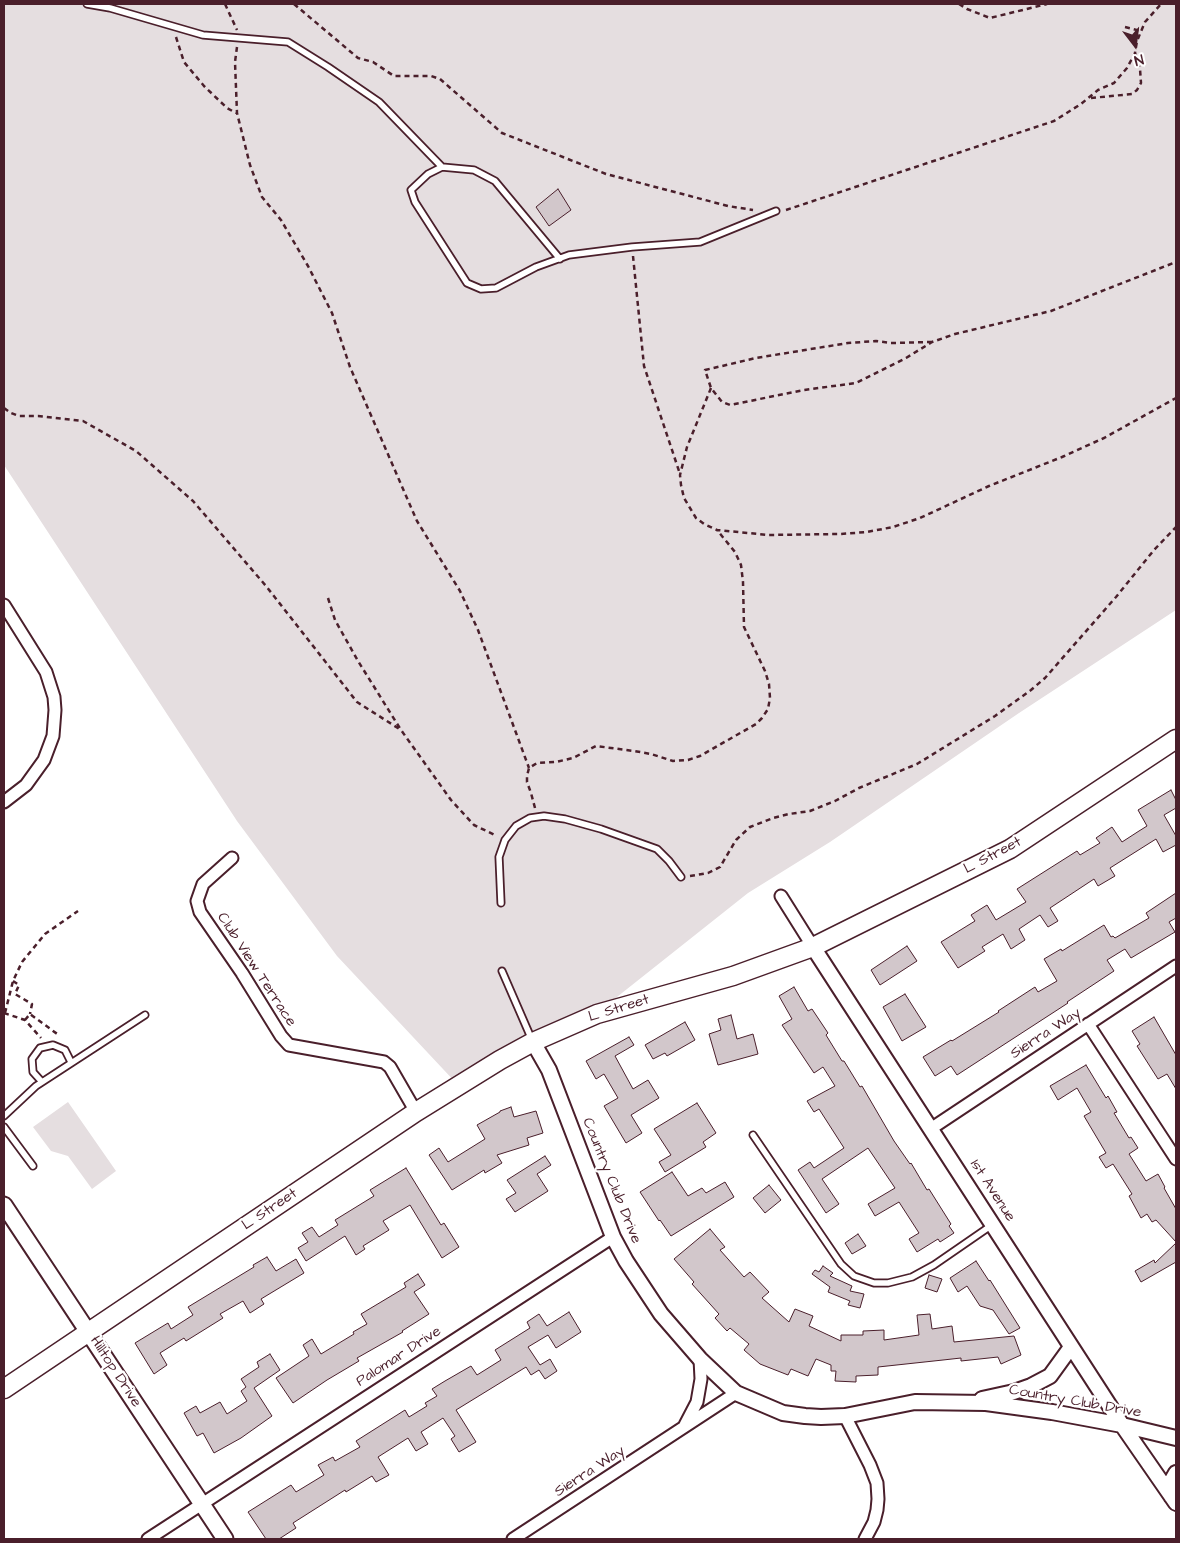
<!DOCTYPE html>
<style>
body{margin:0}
#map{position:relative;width:1180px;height:1543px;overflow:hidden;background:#fff;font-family:"Architects Daughter",sans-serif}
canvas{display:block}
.frame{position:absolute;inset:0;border:5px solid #4a1f2b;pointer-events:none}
.north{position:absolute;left:1110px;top:20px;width:50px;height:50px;-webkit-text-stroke:4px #fff;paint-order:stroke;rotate:165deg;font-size:14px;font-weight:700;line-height:20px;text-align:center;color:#4a1f2b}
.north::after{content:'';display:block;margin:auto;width:18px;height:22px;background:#4a1f2b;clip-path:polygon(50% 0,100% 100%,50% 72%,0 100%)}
</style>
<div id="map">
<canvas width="1180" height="1543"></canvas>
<div class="frame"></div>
<div class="north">N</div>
</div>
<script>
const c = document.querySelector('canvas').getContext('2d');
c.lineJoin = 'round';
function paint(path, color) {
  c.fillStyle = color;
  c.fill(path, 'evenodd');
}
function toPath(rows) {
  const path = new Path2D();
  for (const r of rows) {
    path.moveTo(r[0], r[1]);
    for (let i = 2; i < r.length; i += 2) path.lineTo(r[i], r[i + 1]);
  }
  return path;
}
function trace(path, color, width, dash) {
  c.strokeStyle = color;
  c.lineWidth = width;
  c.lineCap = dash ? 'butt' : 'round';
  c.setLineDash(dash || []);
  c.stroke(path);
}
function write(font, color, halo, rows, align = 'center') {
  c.font = font + ' "Architects Daughter",sans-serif';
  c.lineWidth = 4.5;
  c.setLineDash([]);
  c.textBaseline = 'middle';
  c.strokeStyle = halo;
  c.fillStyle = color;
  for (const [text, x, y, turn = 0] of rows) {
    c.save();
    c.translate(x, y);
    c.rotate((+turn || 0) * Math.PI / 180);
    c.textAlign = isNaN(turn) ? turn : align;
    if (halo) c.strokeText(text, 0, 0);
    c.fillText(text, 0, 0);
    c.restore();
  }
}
paint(toPath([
 [4,4,1176,4,1176,610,1019,713,830,842,748,893,593,1016,458,1085,337,956,237,821,4,465],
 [68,1102,116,1171,92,1189,68,1156,51,1151,33,1127]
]), '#e5dee0');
const building = toPath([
 [558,189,571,210,549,226,536,207,558,189],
 [1171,790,1176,800,1176,808,1164,815,1176,836,1176,845,1163,852,1156,839,1110,868,1115,876,1098,886,1094,879,1050,908,1058,921,1048,927,1040,915,1019,929,1025,940,1011,949,1003,934,982,947,985,951,958,968,941,942,975,921,971,915,987,905,996,920,1026,902,1017,889,1077,851,1080,855,1100,843,1096,838,1112,827,1122,842,1139,831,1147,826,1138,810,1171,790],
 [1176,893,1176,918,1169,922,1175,932,1131,958,1125,949,1107,960,1114,971,1067,1002,1068,1003,957,1075,951,1066,935,1076,923,1057,951,1040,952,1041,999,1012,998,1011,1035,987,1038,992,1057,981,1044,959,1061,949,1062,951,1104,925,1111,937,1113,936,1115,938,1149,918,1146,913,1176,893],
 [907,946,917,961,880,985,871,970,907,946],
 [794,987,808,1011,812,1009,828,1033,826,1035,842,1061,844,1061,860,1087,862,1086,894,1141,910,1164,911,1163,927,1190,929,1189,951,1224,949,1226,954,1233,940,1242,938,1239,917,1252,909,1239,919,1233,899,1202,875,1216,868,1204,895,1188,868,1148,822,1179,839,1204,826,1213,798,1170,810,1162,814,1168,844,1148,819,1109,814,1112,807,1101,835,1086,823,1067,814,1073,782,1025,792,1019,779,996,794,987],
 [905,994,926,1027,902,1041,883,1007,905,994],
 [731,1015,737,1039,753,1034,758,1054,718,1065,709,1034,721,1030,718,1019,731,1015],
 [1154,1017,1176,1055,1176,1089,1167,1074,1158,1079,1137,1046,1140,1044,1132,1031,1154,1017],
 [685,1022,695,1040,667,1056,665,1053,653,1059,645,1045,685,1022],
 [629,1037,634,1045,615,1056,633,1089,648,1080,659,1098,631,1115,642,1133,626,1143,604,1106,618,1098,604,1074,596,1079,586,1061,629,1037],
 [1086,1065,1106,1098,1108,1096,1117,1112,1114,1113,1129,1138,1131,1137,1138,1148,1129,1154,1146,1181,1158,1174,1165,1187,1164,1188,1176,1209,1176,1242,1156,1220,1152,1222,1147,1214,1141,1218,1129,1196,1132,1194,1113,1164,1106,1168,1099,1157,1106,1153,1084,1116,1091,1112,1077,1088,1058,1100,1050,1086,1086,1065],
 [697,1103,716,1133,703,1142,706,1147,665,1172,659,1162,671,1155,654,1129,697,1103],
 [511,1107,514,1117,536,1111,543,1133,527,1138,529,1145,497,1155,502,1163,485,1173,484,1170,452,1190,429,1155,439,1148,448,1162,485,1139,477,1125,500,1112,500,1111,511,1107],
 [545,1156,551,1165,537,1174,548,1191,515,1212,506,1199,516,1193,507,1180,545,1156],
 [406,1168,441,1225,444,1223,459,1247,442,1258,410,1205,383,1221,389,1230,363,1246,365,1249,356,1255,345,1236,306,1261,298,1248,308,1242,302,1233,312,1227,319,1237,338,1225,335,1220,374,1196,370,1190,406,1168],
 [672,1172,688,1196,702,1188,706,1193,725,1182,734,1197,671,1236,660,1220,659,1221,640,1192,672,1172],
 [769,1185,781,1200,765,1213,753,1198,769,1185],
 [710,1229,725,1247,720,1250,744,1277,750,1272,769,1292,762,1298,789,1322,795,1309,813,1316,809,1326,841,1341,841,1335,863,1335,863,1331,884,1330,884,1340,919,1335,917,1315,930,1314,932,1329,952,1326,954,1342,1014,1336,1021,1355,1001,1364,998,1357,961,1361,961,1358,943,1360,878,1367,878,1375,856,1376,856,1382,835,1381,836,1371,831,1371,831,1365,816,1359,808,1376,791,1369,788,1375,760,1364,744,1350,749,1344,730,1328,727,1331,715,1318,719,1314,692,1284,694,1282,674,1259,710,1229],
 [858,1234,866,1246,852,1254,845,1243,858,1234],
 [1176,1243,1176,1262,1141,1282,1135,1271,1154,1260,1155,1263,1176,1243],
 [267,1257,276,1271,296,1259,304,1273,261,1299,264,1304,250,1313,243,1301,220,1314,223,1318,186,1341,184,1338,160,1353,167,1365,154,1374,135,1343,168,1323,171,1329,193,1315,188,1307,254,1267,253,1265,267,1257],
 [976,1261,989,1281,990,1280,1020,1328,1009,1334,993,1310,980,1306,967,1286,958,1292,950,1278,976,1261],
 [823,1266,833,1273,830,1276,852,1286,850,1291,864,1294,860,1308,848,1305,850,1301,828,1292,830,1287,812,1274,815,1270,819,1272,823,1266],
 [418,1274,425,1285,414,1292,429,1314,402,1331,403,1332,357,1358,359,1361,327,1380,293,1403,276,1378,309,1356,303,1345,312,1339,321,1354,354,1334,353,1332,367,1324,361,1314,406,1287,404,1283,418,1274],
 [929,1275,942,1279,937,1292,925,1288,929,1275],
 [569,1312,581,1332,556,1348,548,1335,528,1347,540,1365,550,1359,557,1371,545,1379,539,1370,531,1375,526,1367,456,1410,476,1442,459,1452,451,1439,455,1436,443,1418,421,1432,428,1444,416,1451,408,1438,378,1457,389,1475,376,1482,372,1476,346,1492,345,1490,293,1523,296,1528,279,1539,266,1539,248,1512,291,1485,296,1492,324,1475,318,1465,333,1457,335,1461,360,1447,356,1441,405,1410,409,1417,427,1406,425,1403,437,1396,432,1389,445,1381,471,1366,477,1375,501,1360,495,1350,530,1328,527,1322,539,1314,547,1326,569,1312],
 [270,1354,280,1370,254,1388,272,1416,241,1438,214,1453,203,1433,197,1436,184,1413,196,1406,200,1413,220,1402,227,1414,247,1401,241,1391,246,1387,241,1379,259,1367,257,1362,270,1354]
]);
paint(building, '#d2c7cb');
trace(building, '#4a1f2b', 1);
const service = toPath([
 [87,4,110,8,203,35,288,42,328,67,379,102,442,167],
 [560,259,495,181,474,170,442,167,428,174,411,190,415,202,467,283,481,289,496,288,536,267,569,255,632,247,700,242,776,211],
 [501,903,499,857,505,840,516,826,530,818,544,816,565,819,601,829,657,849,669,861,681,877],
 [502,971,532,1040],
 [42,1082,33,1072,32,1059,40,1048,53,1045,65,1050,71,1062],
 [4,1116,36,1086,145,1015],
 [4,1127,33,1166],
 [753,1135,841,1264,854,1276,874,1283,888,1283,912,1277,934,1265,992,1225]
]);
const minor = toPath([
 [4,605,46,672,54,697,55,710,53,736,44,760,26,785,4,802],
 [232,858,203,884,197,901,200,912,242,973,281,1036,289,1045,384,1062,390,1067,416,1112],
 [781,896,813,947],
 [1088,1024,1176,1159],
 [932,1128,1176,966],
 [845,1416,870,1465,877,1483,878,1499,877,1510,874,1522,865,1539],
 [685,1425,697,1402,701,1379,700,1359],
 [148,1539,613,1237],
 [513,1539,736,1393]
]);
const tertiary = toPath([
 [813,947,1122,1425,1176,1503],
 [533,1042,549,1070,613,1237,626,1261,661,1314,700,1359,736,1393,783,1413,805,1416,821,1417,845,1416,915,1402,986,1403,1052,1412,1122,1425,1176,1438],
 [982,1399,1014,1392,1031,1386,1050,1376,1071,1347],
 [1171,1496,1172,1480,1176,1473]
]);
const secondary = toPath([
 [4,1205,225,1539]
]);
const primary = toPath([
 [4,1389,416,1112,500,1060,533,1042,597,1014,733,976,813,947,829,939,1010,849,1176,739]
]);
trace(service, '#4a1f2b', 9);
trace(minor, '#4a1f2b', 15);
trace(tertiary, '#4a1f2b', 18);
trace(secondary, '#4a1f2b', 19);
trace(primary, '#4a1f2b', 21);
trace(toPath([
 [225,4,237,30],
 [294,4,358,58,373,62,394,76,431,76,440,79,502,133,606,174,728,206,753,210],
 [959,4,967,9,990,18,1047,4],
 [1125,27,1141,31],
 [176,37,184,62,204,86,227,108,236,113],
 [237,47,235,62,237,113,250,165,262,197,281,220,308,266,332,313,350,367,417,521,460,591,478,630,529,768],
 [1091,98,1132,94,1137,90,1141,83,1140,69,1135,53],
 [786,210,1054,121,1081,104,1098,90,1114,83,1127,68,1135,53,1137,41,1145,22,1161,4],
 [633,256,644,366,680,474],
 [932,342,891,343,876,341,848,343,756,358,705,370,711,388,722,402,730,405,804,390,856,383,906,358,932,342,955,334,1051,311,1176,262],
 [711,388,687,447,680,475,681,485,684,498,696,518,704,524,717,530,769,535,840,534,867,532,893,527,920,518,989,486,1062,457,1104,438,1176,398],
 [4,408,11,413,19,416,38,416,83,421,136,451,193,501,266,586,357,702,401,730],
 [328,598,335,620,358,661,401,730,451,800,474,825,497,836],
 [535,808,531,793,527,782,527,776,529,768,537,763,556,762,573,758,596,746,634,751,651,754,673,761,688,760,700,756,756,724,762,718,768,709,770,698,769,684,765,671,744,627,743,582,741,565,735,552,717,530],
 [690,876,708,873,720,867,736,840,750,827,773,818,789,814,810,811,835,801,859,788,917,764,995,716,1031,690,1045,678,1116,597,1154,550,1176,527],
 [13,981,19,985,15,994,32,1004,30,1014],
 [4,1013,25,1020,41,1038],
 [5,1013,13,981,22,962,45,934,78,911],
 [25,1020,30,1014,60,1036]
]), '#4a1f2b', 2.5, [5, 4]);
trace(service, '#fff', 5.5);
trace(minor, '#fff', 11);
trace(tertiary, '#fff', 14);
trace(secondary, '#fff', 15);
trace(primary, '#fff', 18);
write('15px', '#4a1f2b', '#fff', [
 ["L Street",993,856,-28],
 ["Club View Terrace",256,970,57],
 ["L Street",619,1009,-17],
 ["Sierra Way",1046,1034,-33],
 ["Country Club Drive",611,1181,68],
 ["1st Avenue",992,1191,57],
 ["L Street",270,1210,-34],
 ["Palomar Drive",399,1357,-33],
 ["Hilltop Drive",115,1372,57],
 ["Country Club Drive",1075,1402,10],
 ["Sierra Way",590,1472,-33]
]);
</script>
